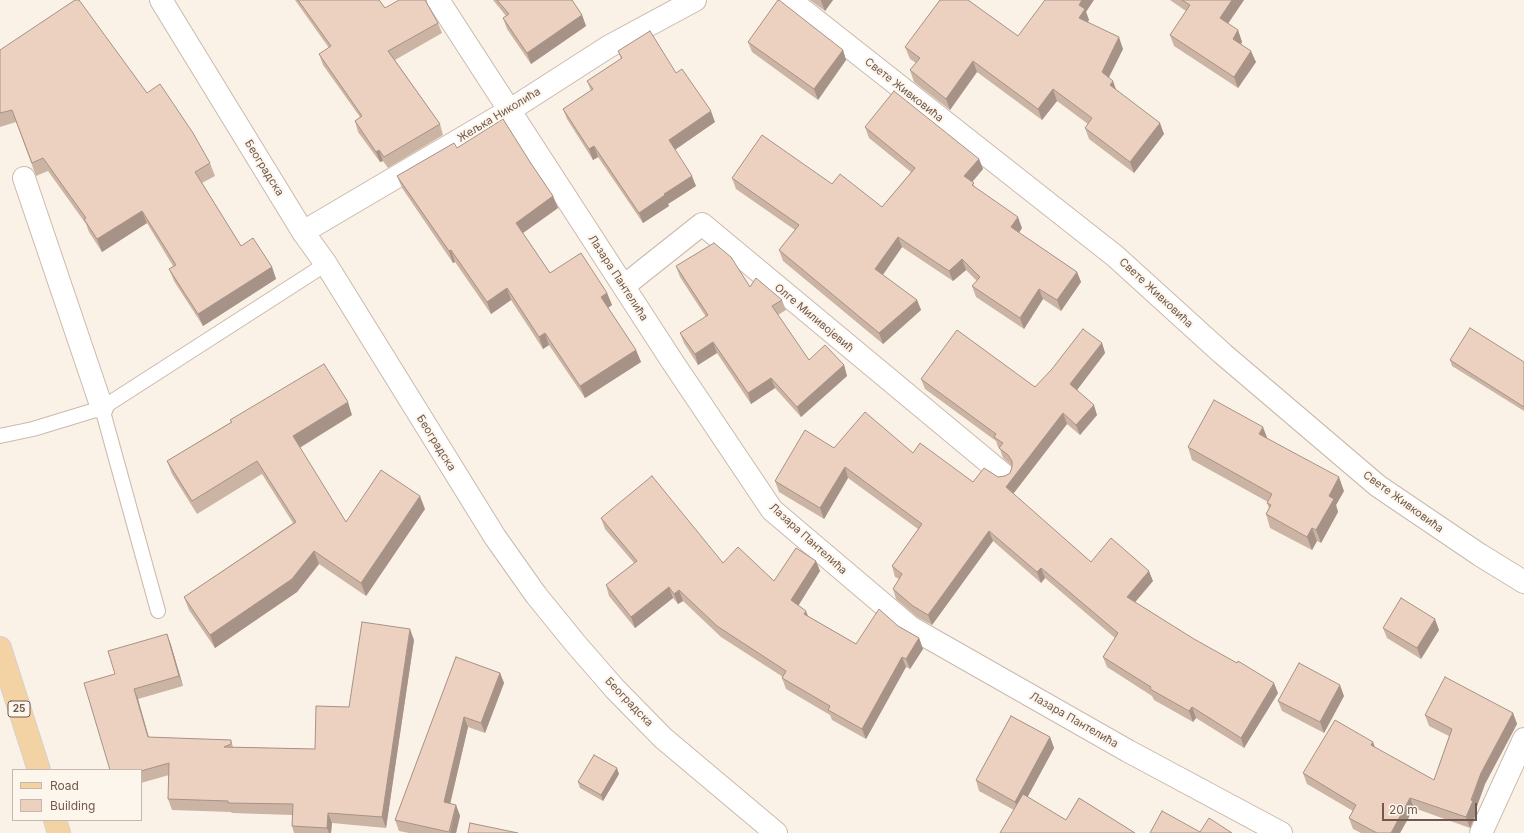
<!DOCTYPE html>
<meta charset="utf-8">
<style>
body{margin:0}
#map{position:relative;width:1524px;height:833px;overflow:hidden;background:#faf2e6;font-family:Inter,sans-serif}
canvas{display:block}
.legend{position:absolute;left:12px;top:769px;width:130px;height:52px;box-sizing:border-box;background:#fdf6ec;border:1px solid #c5b7ac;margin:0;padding:5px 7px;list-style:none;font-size:12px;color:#71594d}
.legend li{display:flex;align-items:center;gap:8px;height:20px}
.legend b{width:20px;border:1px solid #c5b7ac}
.scale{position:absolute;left:1382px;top:803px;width:95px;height:18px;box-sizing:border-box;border:2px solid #71594d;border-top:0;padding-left:5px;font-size:12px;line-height:14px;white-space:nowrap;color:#71594d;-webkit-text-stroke:3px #fdf6ec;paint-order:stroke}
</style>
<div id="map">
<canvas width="1524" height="833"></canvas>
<ul class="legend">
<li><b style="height:5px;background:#f3d3a4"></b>Road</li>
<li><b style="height:11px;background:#edd1c0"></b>Building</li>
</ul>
<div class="scale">20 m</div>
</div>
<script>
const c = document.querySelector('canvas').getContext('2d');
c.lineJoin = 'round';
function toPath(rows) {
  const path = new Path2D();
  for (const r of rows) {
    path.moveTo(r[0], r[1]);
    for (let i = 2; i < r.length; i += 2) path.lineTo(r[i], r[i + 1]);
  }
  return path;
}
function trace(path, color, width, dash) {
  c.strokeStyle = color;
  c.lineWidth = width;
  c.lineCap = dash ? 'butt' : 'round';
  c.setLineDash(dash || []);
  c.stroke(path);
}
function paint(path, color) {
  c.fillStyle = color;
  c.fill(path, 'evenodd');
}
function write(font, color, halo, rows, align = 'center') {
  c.font = font + ' Inter,sans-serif';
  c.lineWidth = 4;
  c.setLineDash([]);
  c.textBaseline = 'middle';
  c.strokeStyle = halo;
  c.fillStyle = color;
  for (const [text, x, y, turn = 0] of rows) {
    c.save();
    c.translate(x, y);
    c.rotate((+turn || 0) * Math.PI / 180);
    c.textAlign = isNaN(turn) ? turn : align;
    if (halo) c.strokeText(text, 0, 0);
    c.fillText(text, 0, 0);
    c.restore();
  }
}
const service = toPath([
 [102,408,158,611],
 [0,436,33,429,102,408,326,264]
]);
const minor = toPath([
 [438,0,670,358,772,510,910,627,1128,751,1281,833],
 [790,0,1115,256,1223,354,1378,486,1480,555,1524,582],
 [24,178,102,408],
 [303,232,510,110,608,47,695,0],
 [624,286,702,224,1004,475],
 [1481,833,1524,739]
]);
const tertiary = toPath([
 [161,0,303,232,326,264,495,537,536,595,575,643,615,689,663,738,776,833]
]);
const primary = toPath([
 [0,648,39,770],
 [55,820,59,833]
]);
trace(service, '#cbb9ad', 16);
trace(minor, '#cbb9ad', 24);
trace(tertiary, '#cbb9ad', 24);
trace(primary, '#d7d1cd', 24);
trace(service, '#fff', 14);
trace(minor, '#fff', 22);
trace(tertiary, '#fff', 22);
trace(primary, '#f3d3a4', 22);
paint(toPath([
 [295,0,379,0,385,8,438,23,442,33,395,60,440,124,443,135,388,168,383,161,380,162,358,132,355,121,360,117,323,65,319,54,329,48],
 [493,0,572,0,582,15,586,26,531,64,507,29,503,18,506,16],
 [810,0,833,0,825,11],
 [1170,0,1244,0,1228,24,1238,30,1242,42,1241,44,1256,62,1238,88,1174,46,1170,35,1186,11],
 [1086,12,1089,20,1088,22,1123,49,1109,77,1116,90,1164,134,1134,173,1089,139,1085,128,1088,124,1057,101,1042,120,977,72,950,110,914,82,910,70,916,63,910,59,905,47,1018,36],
 [748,42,843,50,846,60,818,100,752,52],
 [0,50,147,93,210,163,215,176,202,183,241,246,272,267,276,279,203,326,174,281,169,269,173,266,147,223,102,252,89,232,86,224,48,171,36,176,16,122,0,127],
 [618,51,676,73,715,122,675,150,696,186,668,204,669,206,643,223,598,157,593,160,567,119,563,109,591,91,587,81,621,59],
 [865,127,979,159,983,169,972,182,975,187,1022,228,1019,233,1077,272,1081,282,1061,311,1043,299,1024,329,976,297,972,286,977,281,966,270,953,281,902,247,883,275,917,300,921,310,883,344,783,261,779,250,795,230,736,189,732,178,832,184,882,207,911,172,869,138],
 [457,148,530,162,553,196,558,208,523,233,550,273,607,293,612,305,608,308,636,350,641,362,585,398,549,345,543,349,511,300,491,314,455,262,453,263,402,188,397,176],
 [676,266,750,287,782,300,786,310,778,315,809,360,844,365,847,376,801,417,775,388,751,404,717,353,698,365,684,343,680,333,706,317,680,277],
 [1102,343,1105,353,1077,390,1097,415,1080,435,1067,424,1013,494,1091,562,1153,581,1135,602,1278,693,1244,748,1196,718,1193,722,1154,700,1152,696,1107,667,1103,657,1115,638,1045,578,1041,583,993,541,932,625,917,617,896,599,893,589,899,579,895,577,892,566,918,529,848,478,824,519,779,492,775,481,834,448,913,453,973,482,998,477,1005,476,1010,473,1012,467,1012,466,1003,458,1000,449,998,447,996,441,925,389,921,379,1035,387],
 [1450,360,1524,362,1524,411,1452,366],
 [352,415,300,448,346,522,425,509,366,596,319,564,297,592,215,648,189,610,184,597,293,523,262,474,197,514,172,474,167,461,231,422,230,420],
 [1267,438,1344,491,1336,505,1338,512,1321,543,1317,541,1312,550,1270,528,1266,514,1269,508,1267,503,1268,502,1192,460,1188,447],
 [601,518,723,563,774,581,816,561,820,571,798,605,808,616,856,644,898,626,919,638,923,649,910,669,906,667,866,739,832,720,830,715,786,689,782,678,783,677,721,637,683,601,678,604,673,598,635,628,609,596,606,585,634,563,605,529],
 [1383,628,1439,630,1421,659,1387,638],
 [167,634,171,645,183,686,138,699,148,737,231,740,233,747,315,749,349,707,414,640,386,828,332,823,331,833,294,833,292,826,292,815,232,813,231,812,172,810,168,799,169,775,141,783,141,770,115,674],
 [456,657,500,673,504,683,485,733,468,727,450,804,456,805,460,816,456,833,409,833,399,831,395,820],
 [1344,696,1324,733,1282,711,1278,701],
 [1513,713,1517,724,1485,784,1476,809,1477,812,1470,828,1414,808,1400,833,1361,833,1353,829,1349,818,1353,811,1307,784,1303,773,1373,742,1375,748,1434,780,1449,736,1429,726,1425,715],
 [1011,716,1050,737,1054,748,1027,797,1066,820,1079,798,1135,833,1000,833,1014,810,979,791,976,780],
 [619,774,603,801,580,788,578,782]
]), '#ccb4a5');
paint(toPath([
 [821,0,833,0,825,11,821,1],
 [1082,0,1094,0,1086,12,1089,20,1083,29,1079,18,1079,5],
 [1232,0,1244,0,1224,29,1220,18],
 [582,15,586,26,531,64,527,53],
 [1238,30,1242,42,1237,50,1233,39],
 [1119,37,1123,49,1106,83,1102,72],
 [843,50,846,60,818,100,814,89],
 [1251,51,1256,62,1238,88,1234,77],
 [973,61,977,72,950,110,946,99],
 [1113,81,1117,92,1110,85],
 [1053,89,1057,101,1042,120,1038,109],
 [711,111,715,122,673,151,669,140],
 [1160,123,1164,134,1134,173,1130,162],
 [594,146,598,157,593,160,589,149],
 [379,150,383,161,380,162,376,152],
 [979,159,983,169,968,187,964,176],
 [692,176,696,186,668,204,669,206,643,223,639,213,664,194],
 [553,196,558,208,520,235,516,223],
 [142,211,147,223,102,252,97,239],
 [1018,217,1022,228,1015,238,1011,227],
 [898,237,902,247,879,280,875,269],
 [451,250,455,262,453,263,449,251],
 [962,259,966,270,953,281,949,271],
 [272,267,276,279,203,326,198,314],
 [1077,272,1081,282,1061,311,1057,300],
 [507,288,511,300,491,314,487,302],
 [1039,289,1043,299,1024,329,1020,318],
 [607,293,612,305,606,309,601,297],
 [917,300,921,310,883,344,879,333],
 [545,333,549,345,543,349,539,337],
 [713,342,717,353,698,365,695,354],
 [1102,343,1105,353,1074,394,1070,384],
 [636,350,641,362,585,398,580,386],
 [844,365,847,376,801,417,797,407],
 [771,378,775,388,751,404,748,393],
 [348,402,352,415,297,449,293,436],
 [1094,405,1097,415,1080,435,1076,425],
 [1063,413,1067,424,1010,498,1006,487],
 [1263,427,1268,440,1259,434],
 [845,467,848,478,824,519,820,508],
 [1339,477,1344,491,1336,505,1338,512,1321,543,1316,530,1329,496],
 [420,496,425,509,366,596,361,583],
 [1312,528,1317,541,1312,550,1307,537],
 [989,531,993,541,932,625,928,615],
 [314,551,319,564,297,592,215,648,210,635],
 [816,561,820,571,795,611,791,600],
 [1041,568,1045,578,1041,583,1037,572],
 [1149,571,1153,581,1131,607,1127,597],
 [669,587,673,598,635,628,631,617],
 [679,590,683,601,678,604,674,594],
 [806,611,810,621,804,614],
 [1435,619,1439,630,1421,659,1417,648],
 [410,629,414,640,386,828,382,817],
 [167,634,171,645,183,686,179,676],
 [919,638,923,649,910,669,906,659],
 [902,657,906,667,866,739,862,729],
 [500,673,504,683,485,733,481,723],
 [1274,683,1278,693,1244,748,1241,738],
 [1340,685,1344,696,1324,733,1320,722],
 [134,689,138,699,152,748,148,737],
 [1192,707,1196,718,1193,722,1189,711],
 [1513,713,1517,724,1485,784,1476,809,1477,812,1470,828,1466,817,1481,773],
 [464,717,468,727,448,813,444,802],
 [1050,737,1054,748,1019,813,1015,802],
 [1373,742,1377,753,1371,745],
 [617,768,619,774,603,801,601,795],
 [1410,798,1414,808,1400,833,1391,833],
 [456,805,460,816,456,833,450,833],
 [328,813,332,823,331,833,329,833,327,828]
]), '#a69286');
const building = toPath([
 [75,0,79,0,147,93,160,84,193,133,210,163,195,172,241,246,253,238,272,267,198,314,169,269,176,265,142,211,97,239,84,219,86,218,43,158,32,163,12,110,0,113,0,50,75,0],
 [298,0,379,0,385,8,399,0,425,0,438,23,388,51,440,124,384,157,379,150,376,152,355,121,362,116,319,54,331,46,298,0],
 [497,0,572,0,582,15,527,53,503,18,509,14,497,0],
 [778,0,779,0,843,50,814,89,748,42,778,0],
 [940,0,968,0,1018,36,1045,0,1082,0,1079,5,1085,9,1079,18,1119,37,1102,72,1113,81,1110,85,1160,123,1130,162,1085,128,1092,118,1053,89,1038,109,973,61,946,99,910,70,920,58,905,47,940,0],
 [1182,0,1232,0,1220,18,1238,30,1233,39,1251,51,1234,77,1170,35,1190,5,1182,0],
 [650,31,676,73,682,69,711,111,669,140,692,176,664,194,665,195,639,213,594,146,589,149,563,109,593,89,587,81,622,58,618,51,650,31],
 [894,91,979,159,964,176,974,183,972,185,1018,217,1011,227,1077,272,1057,300,1039,289,1020,318,972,286,980,277,962,259,949,271,898,237,875,269,917,300,879,333,779,250,799,225,732,178,762,135,832,184,840,174,882,207,915,168,865,127,894,91],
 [503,119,530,162,553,196,516,223,550,273,581,253,607,293,601,297,636,350,580,386,545,333,539,337,507,288,487,302,451,250,449,251,397,176,454,143,457,148,503,119],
 [714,243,731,257,750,287,756,278,782,300,772,306,809,360,825,345,844,365,797,407,771,378,748,393,713,342,695,354,680,333,708,315,676,266,714,243],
 [1470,328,1524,362,1524,407,1450,360,1470,328],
 [1083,329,1102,343,1070,384,1094,405,1076,425,1063,413,1006,487,1091,562,1111,538,1149,571,1127,597,1194,639,1237,663,1238,661,1274,683,1241,738,1192,707,1189,711,1150,689,1151,687,1103,657,1118,633,1041,568,1037,572,989,531,928,615,913,606,893,589,902,574,892,566,922,524,845,467,820,508,775,481,805,430,834,448,865,412,913,453,920,443,973,482,984,468,998,477,1005,476,1010,473,1012,467,1012,461,1008,455,999,448,1003,443,994,437,996,434,921,379,957,330,1035,387,1052,369,1083,329],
 [324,364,348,402,293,436,346,522,381,470,420,496,361,583,314,551,292,579,210,635,184,597,296,522,257,461,192,501,167,461,232,422,230,420,324,364],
 [1214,400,1263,427,1259,434,1339,477,1329,496,1334,499,1316,530,1312,528,1307,537,1266,514,1271,505,1267,503,1272,494,1188,447,1214,400],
 [652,476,723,563,738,547,774,581,796,548,816,561,791,600,806,611,804,614,856,644,879,609,898,626,919,638,906,659,902,657,862,729,828,710,830,706,782,678,786,671,717,626,679,590,674,594,669,587,631,617,606,585,637,561,601,518,652,476],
 [1401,598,1435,619,1417,648,1383,628,1401,598],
 [362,622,410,629,382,817,328,813,327,828,292,826,293,804,228,803,228,801,168,799,169,763,141,771,141,770,110,770,84,683,115,674,108,651,167,634,179,676,134,689,148,737,231,740,231,744,224,747,315,749,316,706,349,707,362,622],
 [456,657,500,673,481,723,464,717,444,802,456,805,449,832,395,820,456,657],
 [1299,663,1340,685,1320,722,1278,701,1299,663],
 [1445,677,1513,713,1481,773,1471,800,1473,801,1466,817,1410,798,1391,833,1377,833,1349,818,1356,805,1303,773,1335,720,1373,742,1371,745,1434,780,1452,729,1425,715,1445,677],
 [1011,716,1050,737,1015,802,976,780,1011,716],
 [594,755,617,768,601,795,578,782,594,755],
 [1023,794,1066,820,1079,798,1135,833,1000,833,1023,794],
 [1162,811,1200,832,1209,818,1232,833,1150,833,1162,811],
 [470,823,518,833,468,833,470,823]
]);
paint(building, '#edd1c0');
trace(building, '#a69286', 1);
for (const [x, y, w] of [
 [19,709,22]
]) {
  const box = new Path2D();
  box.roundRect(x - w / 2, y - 8, w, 16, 3);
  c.fillStyle = '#fdf6ec';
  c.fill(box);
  trace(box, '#71594d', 1);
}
write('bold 10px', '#71594d', null, [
 ["25",19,709]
]);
write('11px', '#71594d', '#fdf6ec', [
 ["Свете Живковића",904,90,38],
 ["Жељка Николића",499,115,-31],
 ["Београдска",264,168,58],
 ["Лазара Пантелића",618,278,57],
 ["Свете Живковића",1156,293,43],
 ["Олге Миливојевић",814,318,40],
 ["Београдска",436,443,58],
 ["Свете Живковића",1403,502,36],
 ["Лазара Пантелића",808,539,42],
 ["Београдска",629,702,46],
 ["Лазара Пантелића",1074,720,30]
]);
</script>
